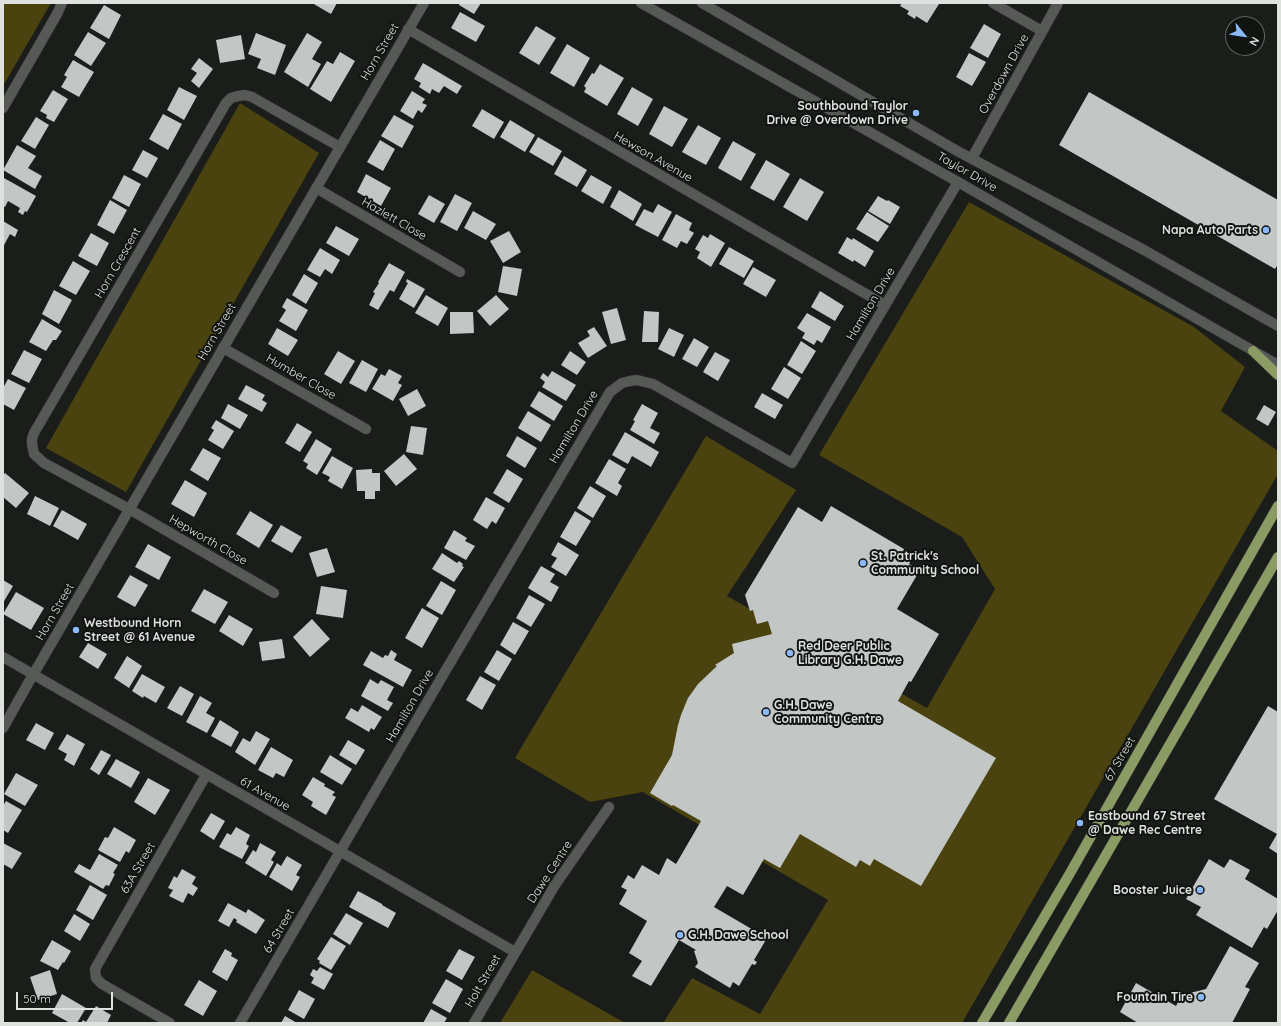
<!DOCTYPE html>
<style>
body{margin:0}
#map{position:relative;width:1281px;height:1026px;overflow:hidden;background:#1a1d1a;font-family:Quicksand,sans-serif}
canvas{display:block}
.frame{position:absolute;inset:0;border:4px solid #dfe1df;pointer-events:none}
.north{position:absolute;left:1225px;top:16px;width:40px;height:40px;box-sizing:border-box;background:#111411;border:1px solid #636663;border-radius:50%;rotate:120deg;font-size:11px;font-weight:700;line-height:16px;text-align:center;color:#dfe1df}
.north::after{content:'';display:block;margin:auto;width:14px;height:18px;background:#8bb9fc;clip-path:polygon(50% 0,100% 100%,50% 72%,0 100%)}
.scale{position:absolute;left:16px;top:992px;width:97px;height:18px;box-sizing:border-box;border:2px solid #dfe1df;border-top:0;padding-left:5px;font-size:12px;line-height:14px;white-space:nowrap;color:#dfe1df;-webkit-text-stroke:3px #111411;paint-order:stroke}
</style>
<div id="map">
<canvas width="1281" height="1026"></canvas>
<div class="frame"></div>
<div class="north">N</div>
<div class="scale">50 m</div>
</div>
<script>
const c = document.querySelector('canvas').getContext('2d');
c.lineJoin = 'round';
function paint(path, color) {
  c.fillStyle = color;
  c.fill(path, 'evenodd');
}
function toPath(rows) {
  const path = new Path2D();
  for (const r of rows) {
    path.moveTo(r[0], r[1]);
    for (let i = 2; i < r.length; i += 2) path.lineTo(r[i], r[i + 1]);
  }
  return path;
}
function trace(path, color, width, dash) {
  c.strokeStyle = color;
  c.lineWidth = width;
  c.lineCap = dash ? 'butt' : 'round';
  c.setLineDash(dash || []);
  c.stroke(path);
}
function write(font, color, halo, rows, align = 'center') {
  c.font = font + ' Quicksand,sans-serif';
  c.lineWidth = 4;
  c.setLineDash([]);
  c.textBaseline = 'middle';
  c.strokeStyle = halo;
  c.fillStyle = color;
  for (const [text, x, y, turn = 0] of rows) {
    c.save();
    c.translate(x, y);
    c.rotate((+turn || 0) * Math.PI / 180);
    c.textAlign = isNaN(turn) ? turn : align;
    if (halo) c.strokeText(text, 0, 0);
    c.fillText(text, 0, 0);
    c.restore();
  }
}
paint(toPath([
 [3,3,51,3,3,86],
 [240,103,319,153,126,492,46,448],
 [969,202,1194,327,1245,367,1221,411,1278,451,1278,474,962,1023,663,1023,692,978,760,1014,828,900,643,792,590,802,515,758,706,436,796,490,727,596,927,708,995,589,962,537,819,455],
 [532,970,625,1023,500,1023]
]), '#4a430f');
paint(toPath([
 [312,3,337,3,331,14],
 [460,3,481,3,474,14,459,5],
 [902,3,937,3,939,4,927,23,916,16,915,19,907,14,909,11,900,6],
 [104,5,121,15,109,39,90,28],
 [460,12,485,26,476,42,451,28],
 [984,24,1001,34,988,58,970,48],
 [536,26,556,38,539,65,519,53],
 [88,32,106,43,91,66,74,55],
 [256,33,286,45,275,75,257,68,261,59,248,54],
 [307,33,322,42,312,59,321,64,308,87,284,72],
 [241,35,245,59,220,63,216,40],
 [567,44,590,58,574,87,550,73],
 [340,52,355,61,331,102,310,89,327,61,333,64],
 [969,53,986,62,972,86,956,77],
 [199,58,213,69,199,88,191,81,197,73,191,69],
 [73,60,94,72,79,97,61,87,67,77,64,75],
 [423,63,462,86,457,94,444,86,439,93,432,89,430,94,419,87,421,83,414,79],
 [600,64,624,78,607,106,584,92,586,88,584,86,592,73,594,74],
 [179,87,197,96,184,120,167,110],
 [632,87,653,99,638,126,617,114],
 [53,90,68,99,54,122,46,118,47,115,40,111],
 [412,91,425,99,422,103,427,105,422,113,418,110,413,119,400,111],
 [1089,92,1278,200,1278,264,1275,269,1059,145],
 [664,106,688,119,672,147,649,134],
 [482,109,504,122,494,139,472,126],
 [163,114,182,124,168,150,149,139],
 [394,115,414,126,402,148,381,136],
 [36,117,49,125,35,149,21,141],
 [510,120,535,135,525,152,500,137],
 [698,125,721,138,706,165,682,152],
 [538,137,562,151,553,166,529,152],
 [380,140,395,149,383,171,367,162],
 [733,141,756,154,741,181,718,168],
 [17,145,36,156,28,168,42,176,35,189,3,170],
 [143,150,158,158,147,178,132,170],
 [564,156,587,170,577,187,554,174],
 [766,160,790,174,774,201,750,188],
 [366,174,391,188,381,206,357,192],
 [124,175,141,184,129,207,112,198],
 [591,175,612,187,603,204,581,191],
 [4,178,36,196,27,212,25,211,23,215,18,212,20,208,8,201,5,207,3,206,3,180],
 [800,178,824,192,807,221,783,207],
 [619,190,642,204,633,221,610,207],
 [455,194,472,203,457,231,440,222],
 [429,195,445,204,434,223,418,214],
 [878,196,887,201,888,200,900,207,890,224,868,211],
 [110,200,127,210,114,234,97,225],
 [658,204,672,212,658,237,635,225,644,209,653,213],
 [473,211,496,224,486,240,464,228],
 [867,212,889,226,878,242,856,229],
 [676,214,692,223,689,230,694,233,687,244,681,241,677,248,662,240],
 [3,221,18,230,15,237,10,234,3,247],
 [336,226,359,239,349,256,326,243],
 [509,231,521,252,503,263,490,241],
 [91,233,109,243,97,266,78,256],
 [710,234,725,243,711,267,697,258,700,252,695,249,703,235,708,238],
 [847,237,852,240,853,238,874,251,865,267,854,260,853,262,838,253],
 [729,247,754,261,744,278,719,264],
 [320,248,340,260,332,274,325,269,320,277,307,270],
 [73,261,90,271,76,295,59,286],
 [389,263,405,272,394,292,390,290,378,310,369,305,375,293,373,292,379,283,378,282],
 [503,266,522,269,517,296,498,292],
 [753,267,776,280,766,297,743,284],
 [304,274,318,283,306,304,292,295],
 [407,279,425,289,414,308,399,299,408,283,406,282],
 [54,290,72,300,59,324,42,314],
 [820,291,844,306,835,321,811,307],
 [426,295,448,308,438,326,415,313],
 [496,295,509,309,490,326,477,311],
 [287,298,308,310,296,331,279,321,286,310,282,307],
 [617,308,626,340,611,344,602,312],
 [644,311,659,312,658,342,642,342],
 [450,312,473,312,474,333,450,334],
 [807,313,831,327,822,343,817,340,814,345,802,338,805,333,797,328],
 [42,319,62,331,56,340,53,340,46,351,29,342],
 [594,327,607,346,588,358,578,343,590,336,587,331],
 [277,328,298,340,288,356,268,344],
 [669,328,684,335,674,357,658,349],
 [694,338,709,347,697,367,682,359],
 [801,341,816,351,802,374,787,365],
 [24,350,42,359,29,383,11,374],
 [338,351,355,361,341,384,324,374],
 [570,351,586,362,577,375,561,365],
 [715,352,730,360,718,381,703,372],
 [362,360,378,369,366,392,349,383],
 [784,367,801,378,788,399,771,389],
 [389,369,402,376,398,383,402,385,393,401,372,389,381,374,385,376],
 [552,371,576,385,566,401,542,387,545,382,540,378,543,373,548,377],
 [8,379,26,388,14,410,3,404,3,388],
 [246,385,265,395,262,400,267,403,262,412,238,399],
 [417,389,426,406,408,416,399,399],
 [539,391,563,406,554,421,530,406],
 [762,393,783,405,775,419,754,407],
 [228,404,248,415,240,429,221,418],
 [642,404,658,413,650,428,660,433,654,444,630,430,635,421,633,420],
 [1264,405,1276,412,1268,426,1256,419],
 [528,411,551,425,541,442,518,428],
 [216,420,234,431,223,449,208,440,214,430,211,428],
 [297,423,312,432,300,452,285,443],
 [411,426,427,428,423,455,406,452],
 [625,432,659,452,651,467,632,456,628,464,612,455],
 [517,436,537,448,525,468,506,456],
 [316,439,332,449,317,475,306,468,308,464,303,461],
 [203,448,221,458,208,481,190,470],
 [404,454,417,469,396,486,384,471],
 [332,456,353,468,342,489,328,481,330,477,322,473],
 [609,459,626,469,618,483,622,486,617,496,595,483],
 [372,469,372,473,380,473,380,491,375,491,375,499,365,499,365,491,357,491,356,470],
 [507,469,523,479,509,503,493,493],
 [5,473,29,493,16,508,3,497,3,475],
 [185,480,207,493,194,517,171,504],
 [590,486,606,496,593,518,577,508],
 [35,496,59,508,50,526,27,514],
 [486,497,505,508,496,524,492,521,487,529,473,520],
 [831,506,904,549,903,551,913,557,909,564,920,570,897,609,939,634,911,682,909,681,898,701,996,758,921,886,874,859,870,866,860,860,856,867,800,834,780,868,764,859,743,895,727,886,714,907,767,938,754,960,757,962,755,965,752,964,739,986,733,982,730,988,695,967,698,963,694,951,696,950,679,940,651,986,632,976,642,961,629,953,647,921,619,904,627,890,621,887,628,875,634,879,642,865,659,875,667,858,676,864,701,821,673,805,672,806,650,793,672,755,678,725,681,715,688,698,698,684,717,666,715,665,734,653,732,644,772,634,768,621,757,624,753,610,750,611,745,595,798,507,822,522],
 [62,510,87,524,78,540,53,526],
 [250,511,273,525,259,548,236,534],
 [575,511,591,521,576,546,560,537],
 [281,525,302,537,292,553,271,541],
 [454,530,467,538,465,541,475,546,466,560,444,548],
 [558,542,579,555,566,576,551,567,557,558,551,555],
 [148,544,171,557,159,580,135,567],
 [327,548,335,572,317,577,309,553],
 [442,553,457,563,459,561,463,564,462,566,464,567,454,582,432,569],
 [541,566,555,574,550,582,559,587,551,602,528,588],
 [130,575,148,585,135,607,117,597],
 [3,580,13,586,3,603],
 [441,581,456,590,442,615,426,606],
 [321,586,347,590,343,618,316,614],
 [204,589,228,602,215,624,191,611],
 [16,592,44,608,31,630,3,614],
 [529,595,545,604,531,627,516,618],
 [422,608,439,618,422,648,405,638],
 [229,615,253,629,243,646,219,631],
 [312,619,330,639,310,657,293,637],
 [513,622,529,631,515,655,500,645],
 [282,639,285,658,262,661,259,642],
 [88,643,107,654,98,669,79,657],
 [391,650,397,654,394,660,412,670,403,687,363,665,371,651,383,658,385,655,388,656],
 [497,650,512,659,499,681,484,672],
 [127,656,142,666,129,688,114,678],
 [142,674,165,687,156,703,144,696,143,698,132,691],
 [480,676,496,685,482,710,466,700],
 [370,679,378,684,381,680,394,687,387,700,393,703,388,711,361,696],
 [180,686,194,694,182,716,167,708],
 [200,696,212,703,206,713,215,718,207,733,186,722],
 [362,705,382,717,374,730,371,728,369,732,345,718,351,708,358,712],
 [1268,706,1278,712,1278,854,1269,848,1277,834,1214,799],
 [220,720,239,732,231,747,211,736],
 [36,723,54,733,45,750,26,740],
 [256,731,270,739,255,765,235,752,243,738,250,742],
 [67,734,85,744,74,766,64,760,67,754,58,749],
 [348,740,365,750,356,765,339,755],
 [271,747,293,760,284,777,276,773,273,778,258,770],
 [101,750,111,755,99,775,90,769],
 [330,755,352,769,342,785,320,772],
 [116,759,140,772,131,788,107,774],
 [16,773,38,785,25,806,4,794],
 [313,777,325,784,324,786,335,792,332,795,336,797,326,815,311,806,313,802,302,795],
 [148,778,170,790,155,815,134,802],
 [6,801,22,810,8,833,3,830,3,806],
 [211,813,225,821,214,840,200,831],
 [114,827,136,840,129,853,126,851,120,862,98,850,105,837,108,838],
 [236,827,250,835,246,844,249,846,242,859,219,847,227,833,231,835],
 [3,843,22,853,12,869,3,864],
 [260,843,276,852,271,860,274,862,266,876,245,863,253,850,256,852],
 [99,854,118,865,113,873,115,874,109,886,106,885,103,889,74,872,79,864,90,870],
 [287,856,302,865,296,875,300,877,292,891,269,877,277,863,281,866],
 [1209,859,1224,868,1230,859,1250,870,1245,879,1278,899,1278,910,1267,929,1264,927,1252,948,1196,915,1201,907,1186,899],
 [182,869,196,877,192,884,198,888,193,896,188,893,183,903,169,896,173,890,168,888,174,876,177,878],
 [90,885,107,895,93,920,76,910],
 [358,891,382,904,382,905,396,913,388,928,349,907],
 [228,903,246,913,248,909,265,920,256,934,236,922,237,920,234,918,229,927,218,921],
 [346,913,363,923,350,945,333,934],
 [74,914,90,924,80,941,64,931],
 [331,937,346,946,331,970,319,963,320,961,317,959],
 [52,940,71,951,64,963,63,962,58,970,40,961],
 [1230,946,1259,963,1245,987,1250,989,1232,1023,1138,1023,1120,1012,1136,983,1176,1006,1182,995,1206,989],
 [225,949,232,953,231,956,238,960,227,981,212,972],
 [459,949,475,957,462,980,446,971],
 [320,967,333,974,324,990,311,983,314,978,310,975,313,969,317,971],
 [50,970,57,994,38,1000,30,977],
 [446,979,463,989,450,1013,432,1003],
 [199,980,217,991,203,1016,184,1005],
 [299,990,315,999,304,1019,288,1010],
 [62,994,86,1008,77,1023,70,1023,52,1013],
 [96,1006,111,1015,107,1023,81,1023,83,1020,86,1022],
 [431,1009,447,1018,444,1023,423,1023],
 [285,1016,297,1023,281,1023]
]), '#c2c7c5');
const minor = toPath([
 [993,3,1042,31],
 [408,29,885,305],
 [3,108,57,14,62,3],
 [972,158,1058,3],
 [316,188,460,272],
 [223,348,366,429],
 [274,593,129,509,44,463,34,454,32,444,32,439,34,433,226,103,231,98,238,96,245,95,252,97,340,147],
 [3,657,515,952],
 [170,1023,102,984,96,978,95,969,206,775],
 [240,1023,443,675,610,392,622,383,630,381,637,380,653,384,792,463,958,182],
 [474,1023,555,885,609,807]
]);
const tertiary = toPath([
 [3,728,26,687,424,3]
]);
const secondary = toPath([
 [641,3,958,182,1278,365],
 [702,3,959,152,1144,250,1278,326]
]);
const primary = toPath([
 [1253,351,1278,375],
 [982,1023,1069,875,1278,506],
 [1009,1023,1278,557]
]);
trace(minor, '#363736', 11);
trace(tertiary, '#363736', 11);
trace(secondary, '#363736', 11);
trace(primary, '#363736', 11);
trace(minor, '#565956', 10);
trace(tertiary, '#565956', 10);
trace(secondary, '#565956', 10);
trace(primary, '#8a9c64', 10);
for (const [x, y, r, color] of [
 [916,113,4,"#8bb9fc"],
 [1266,230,4,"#8bb9fc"],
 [863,563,4,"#8bb9fc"],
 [76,630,4,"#8bb9fc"],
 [790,653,4,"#8bb9fc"],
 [766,712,4,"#8bb9fc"],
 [1080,823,4,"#8bb9fc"],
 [1200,890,4,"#8bb9fc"],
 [680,935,4,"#8bb9fc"],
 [1201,997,4,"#8bb9fc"]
]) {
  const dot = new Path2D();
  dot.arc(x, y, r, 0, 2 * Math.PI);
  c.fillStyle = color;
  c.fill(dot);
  trace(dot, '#111411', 1.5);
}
write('12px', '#dfe1df', '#111411', [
 ["Horn Street",380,52,-60],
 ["Overdown Drive",1004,74,-61],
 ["Hewson Avenue",653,157,30],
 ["Taylor Drive",967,172,30],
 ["Hazlett Close",394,219,30],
 ["Horn Crescent",118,263,-60],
 ["Hamilton Drive",871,304,-59],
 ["Horn Street",217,332,-60],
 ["Humber Close",301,377,30],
 ["Hamilton Drive",574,427,-59],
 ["Hepworth Close",208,540,30],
 ["Horn Street",55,612,-60],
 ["Hamilton Drive",410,706,-60],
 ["67 Street",1120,759,-60],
 ["61 Avenue",265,794,30],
 ["63A Street",138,868,-60],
 ["Dawe Centre",550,872,-57],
 ["64 Street",279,931,-60],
 ["Holt Street",483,981,-60]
]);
write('bold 12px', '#dfe1df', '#111411', [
 ["Southbound Taylor",908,106,"right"],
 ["Drive @ Overdown Drive",908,120,"right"],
 ["Napa Auto Parts",1258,230,"right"],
 ["St. Patrick's",871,556],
 ["Community School",871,570],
 ["Westbound Horn",84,623],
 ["Street @ 61 Avenue",84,637],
 ["Red Deer Public",798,646],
 ["Library G.H. Dawe",798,660],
 ["G.H. Dawe",774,705],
 ["Community Centre",774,719],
 ["Eastbound 67 Street",1088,816],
 ["@ Dawe Rec Centre",1088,830],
 ["Booster Juice",1192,890,"right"],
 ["G.H. Dawe School",688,935],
 ["Fountain Tire",1193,997,"right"]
], 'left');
</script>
